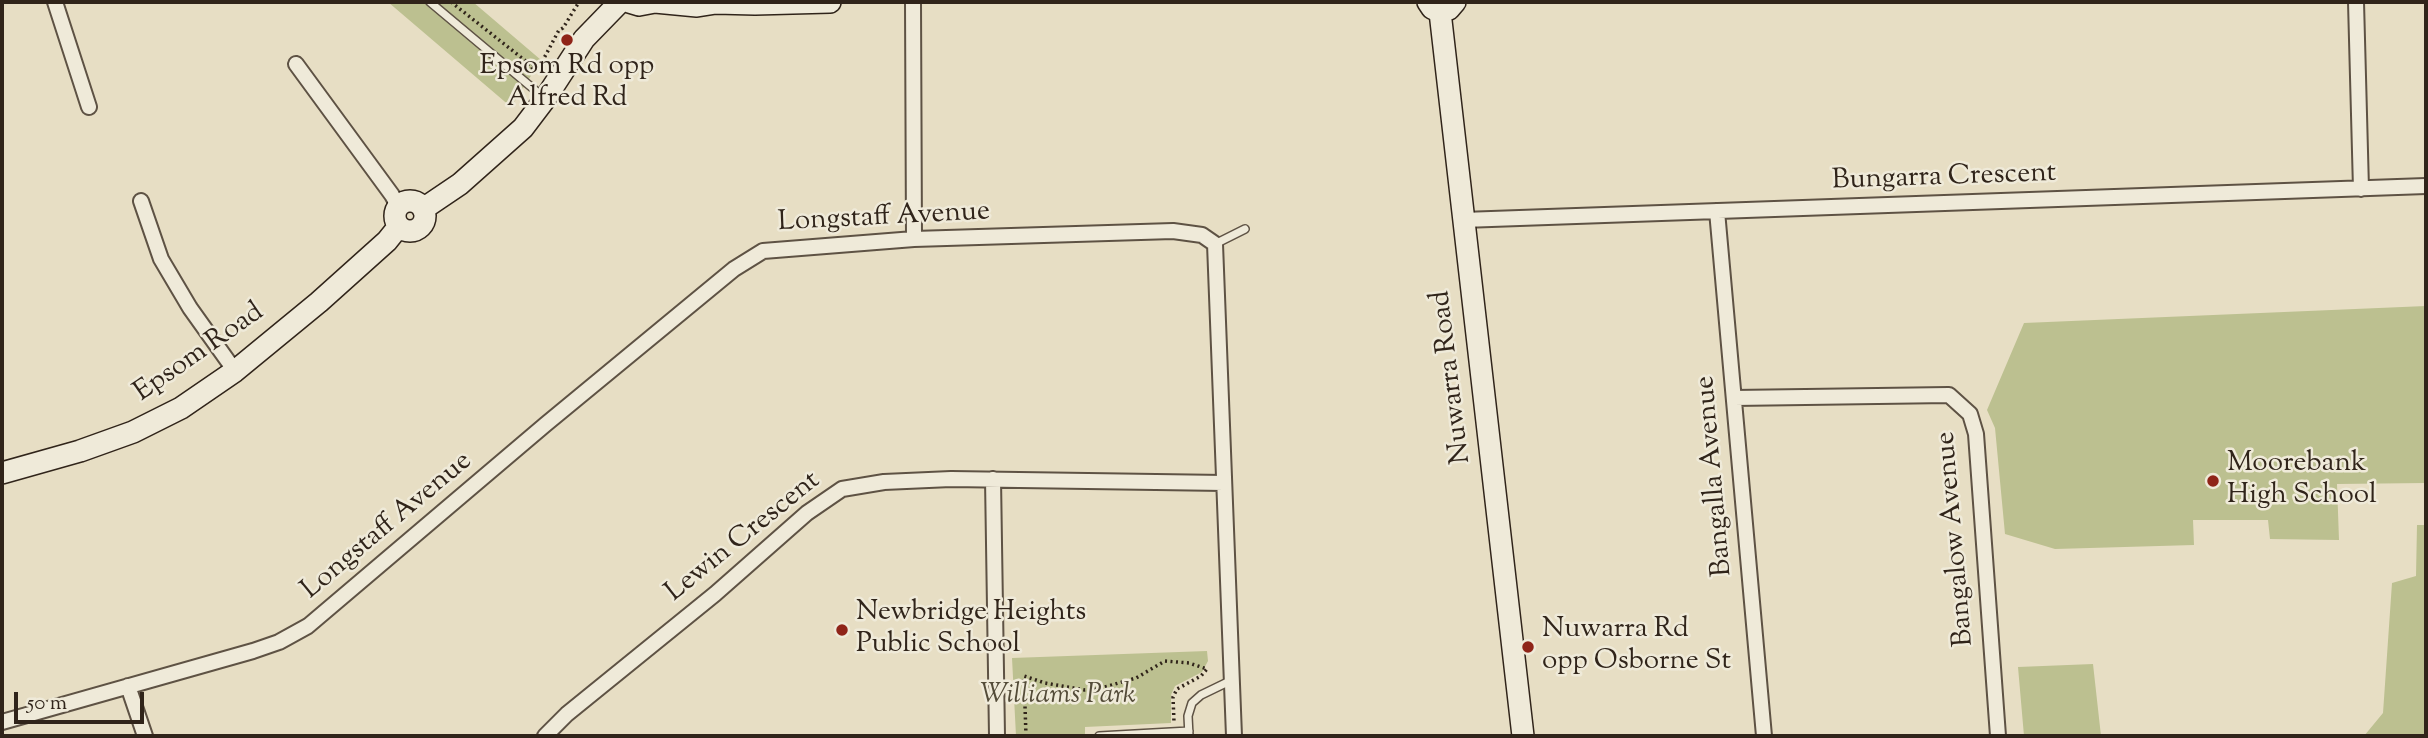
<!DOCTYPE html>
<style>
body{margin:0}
#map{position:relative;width:2428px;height:738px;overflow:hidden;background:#e7dec4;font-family:"Sorts Mill Goudy",serif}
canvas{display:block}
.frame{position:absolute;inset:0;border:4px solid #30241a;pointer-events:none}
.scale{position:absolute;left:14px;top:692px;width:130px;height:32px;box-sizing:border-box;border:4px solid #30241a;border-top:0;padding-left:9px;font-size:21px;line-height:24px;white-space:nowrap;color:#30241a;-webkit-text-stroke:5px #efead9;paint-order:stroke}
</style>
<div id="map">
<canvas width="2428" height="738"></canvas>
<div class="frame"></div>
<div class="scale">50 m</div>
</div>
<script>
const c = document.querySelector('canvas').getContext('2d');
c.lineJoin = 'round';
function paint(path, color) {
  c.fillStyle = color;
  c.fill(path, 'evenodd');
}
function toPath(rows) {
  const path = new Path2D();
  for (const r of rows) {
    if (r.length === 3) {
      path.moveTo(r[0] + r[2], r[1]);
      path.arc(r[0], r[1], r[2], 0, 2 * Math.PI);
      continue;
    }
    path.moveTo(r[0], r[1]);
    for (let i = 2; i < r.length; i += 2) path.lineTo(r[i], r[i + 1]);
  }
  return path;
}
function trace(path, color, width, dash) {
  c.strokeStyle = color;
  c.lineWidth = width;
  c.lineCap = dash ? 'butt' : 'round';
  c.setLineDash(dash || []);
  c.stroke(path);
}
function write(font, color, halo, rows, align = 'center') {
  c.font = font + ' "Sorts Mill Goudy",serif';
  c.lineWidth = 5;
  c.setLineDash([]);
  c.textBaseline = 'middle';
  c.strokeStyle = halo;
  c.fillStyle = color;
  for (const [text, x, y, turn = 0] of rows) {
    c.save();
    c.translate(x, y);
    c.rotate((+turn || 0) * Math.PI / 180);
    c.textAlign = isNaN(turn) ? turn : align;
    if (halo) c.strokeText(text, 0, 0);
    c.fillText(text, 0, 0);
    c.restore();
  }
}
paint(toPath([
 [388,2,473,2,541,60,511,107],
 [2426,306,2426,483,2337,484,2339,540,2270,539,2268,520,2193,520,2194,545,2055,549,2005,534,1995,428,1987,410,2024,323],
 [2417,525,2426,525,2426,736,2364,736,2383,713,2392,583,2416,576],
 [1207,651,1208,661,1202,672,1175,686,1171,695,1171,723,1085,727,1085,736,1016,736,1012,658],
 [2093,664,2101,736,2024,736,2018,667]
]), '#bcc090');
const lane = toPath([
 [430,2,542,96],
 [1215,244,1245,229],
 [1099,736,1189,731],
 [1189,736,1188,716,1192,703,1201,695,1232,680]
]);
const street = toPath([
 [55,2,89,107],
 [913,2,914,239],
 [2356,2,2361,189],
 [296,64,392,195,398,206],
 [141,201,161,259,190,308,235,371],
 [1717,211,1764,736],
 [1463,220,2426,186],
 [1734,398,1949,395,1970,414,1976,434,1998,736],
 [993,479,997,736],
 [128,686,145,736],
 [2,722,253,651,279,642,308,626,546,424,734,269,763,251,914,239,1173,231,1202,235,1215,244,1234,736],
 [545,736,567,714,715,594,807,513,842,489,884,482,951,479,1224,483]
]);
const secondary = toPath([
 [629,2,639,5,655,2,697,6,716,3,755,4,830,2],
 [1428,2,1432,8,1440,12,1449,9,1455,2],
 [1440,12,1523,736],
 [410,216,15],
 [423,209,460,184,523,128,545,99,584,39,620,2],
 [2,473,80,451,133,432,181,408,235,371,319,302,387,241,399,226]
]);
trace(lane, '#5e5244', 10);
trace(street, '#5e5244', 18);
trace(secondary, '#30241a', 24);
trace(toPath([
 [451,2,532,66,533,72],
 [532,66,542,62,559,30,563,28,579,2],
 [1026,736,1024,676,1045,683,1085,690,1098,689,1136,678,1165,661,1189,663,1207,669,1201,676,1177,689,1173,697,1174,722]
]), '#30241a', 3.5, [2, 3.5]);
trace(lane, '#efead9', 7);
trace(street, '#efead9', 14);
trace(secondary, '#efead9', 21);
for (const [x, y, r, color] of [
 [567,40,7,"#8f2418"],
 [2213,481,7,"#8f2418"],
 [842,630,7,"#8f2418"],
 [1528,647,7,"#8f2418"]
]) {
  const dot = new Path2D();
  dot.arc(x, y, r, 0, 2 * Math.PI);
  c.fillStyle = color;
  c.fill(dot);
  trace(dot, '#efead9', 2.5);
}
write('28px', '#30241a', '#efead9', [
 ["Epsom Rd opp",567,68,"center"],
 ["Alfred Rd",567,100,"center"],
 ["Moorebank",2227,465],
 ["High School",2227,497],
 ["Newbridge Heights",856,614],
 ["Public School",856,646],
 ["Nuwarra Rd",1542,631],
 ["opp Osborne St",1542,663]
], 'left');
write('28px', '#30241a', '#efead9', [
 ["Bungarra Crescent",1944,179,-2],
 ["Longstaff Avenue",884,219,-3],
 ["Epsom Road",200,354,-35],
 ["Nuwarra Road",1453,377,-97],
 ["Bangalla Avenue",1716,476,-95],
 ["Longstaff Avenue",388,527,-40],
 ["Lewin Crescent",744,538,-39],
 ["Bangalow Avenue",1957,539,-95]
]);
write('italic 28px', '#534b38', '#efead9', [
 ["Williams Park",1058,697]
]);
</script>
